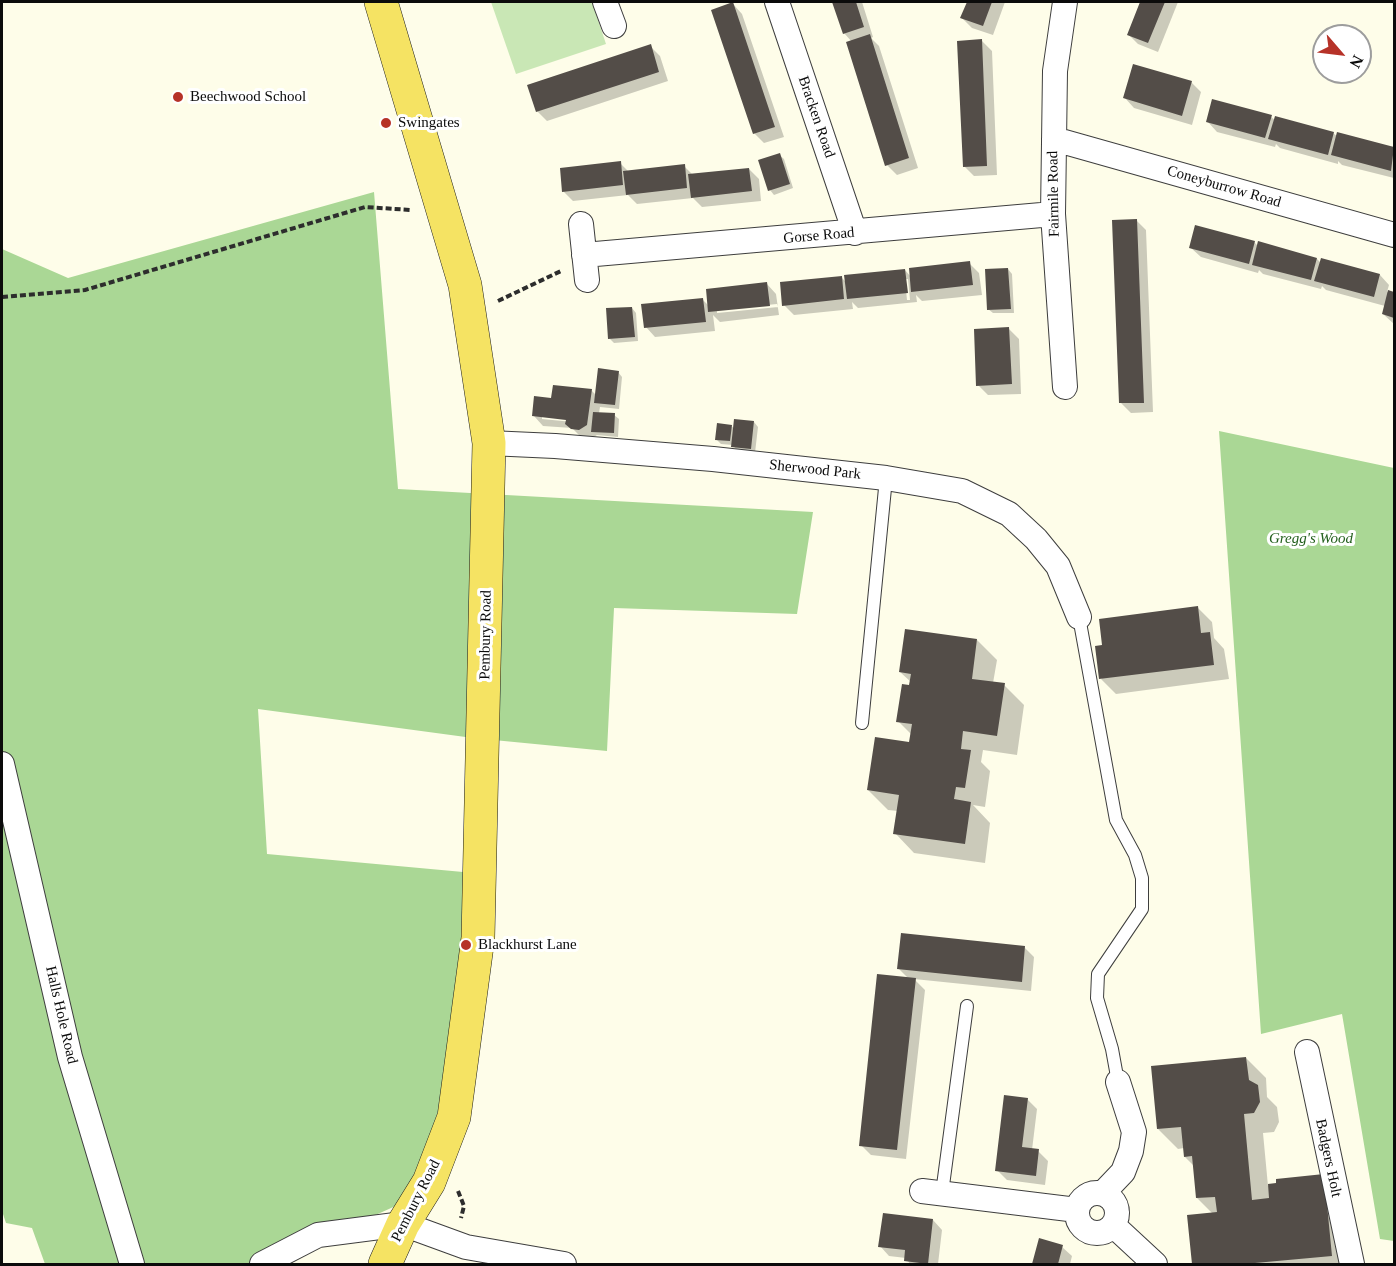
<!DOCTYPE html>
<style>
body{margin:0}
#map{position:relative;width:1396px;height:1266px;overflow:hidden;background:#fefde9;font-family:Georgia,serif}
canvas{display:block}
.frame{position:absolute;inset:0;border:3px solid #0b0b0b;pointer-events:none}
.north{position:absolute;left:1312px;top:24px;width:60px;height:60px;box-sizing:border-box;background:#fff;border:2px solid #9d9d9d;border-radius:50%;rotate:118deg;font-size:16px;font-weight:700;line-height:24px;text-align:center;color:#0b0b0b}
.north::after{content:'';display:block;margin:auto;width:21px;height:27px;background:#b63228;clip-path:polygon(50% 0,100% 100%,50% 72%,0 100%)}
</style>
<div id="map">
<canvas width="1396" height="1266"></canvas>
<div class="frame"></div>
<div class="north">N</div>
</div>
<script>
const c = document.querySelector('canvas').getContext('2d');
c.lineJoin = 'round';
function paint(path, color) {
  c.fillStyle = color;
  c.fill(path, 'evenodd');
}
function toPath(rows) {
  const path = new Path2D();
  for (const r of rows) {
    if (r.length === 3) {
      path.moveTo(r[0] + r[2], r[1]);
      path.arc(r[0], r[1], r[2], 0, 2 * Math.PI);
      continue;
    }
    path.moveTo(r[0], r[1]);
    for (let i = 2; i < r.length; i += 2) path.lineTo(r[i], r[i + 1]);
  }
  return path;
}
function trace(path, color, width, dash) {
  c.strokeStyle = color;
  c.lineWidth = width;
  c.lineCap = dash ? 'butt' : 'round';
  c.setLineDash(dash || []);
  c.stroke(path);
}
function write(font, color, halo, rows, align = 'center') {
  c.font = font + ' Georgia,serif';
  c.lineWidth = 6;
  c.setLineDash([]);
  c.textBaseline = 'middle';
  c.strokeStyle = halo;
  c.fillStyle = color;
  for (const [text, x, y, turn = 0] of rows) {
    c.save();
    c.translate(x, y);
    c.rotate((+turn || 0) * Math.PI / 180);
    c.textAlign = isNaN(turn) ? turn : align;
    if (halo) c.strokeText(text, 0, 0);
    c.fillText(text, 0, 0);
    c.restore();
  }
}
paint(toPath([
 [491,2,592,2,606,44,516,74]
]), '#c9e7b5');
paint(toPath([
 [374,192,398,489,813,512,797,614,614,608,607,751,473,738,258,709,267,854,474,873,457,1054,409,1200,266,1264,45,1264,32,1228,6,1223,2,1211,2,249,68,278],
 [1219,431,1394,468,1394,1241,1380,1239,1342,1014,1261,1034]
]), '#aad795');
paint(toPath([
 [834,2,862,2,873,37,871,38,879,46,918,168,897,175,887,165,852,42,844,33],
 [968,2,1005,2,993,35,972,28,962,18],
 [1141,2,1178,2,1158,52,1138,44,1128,34],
 [733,4,742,14,784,137,764,143,754,133],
 [982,41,992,51,997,175,974,176,964,166],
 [650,46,660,56,668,81,547,121,537,111],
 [1191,82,1201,92,1192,125,1134,108,1125,98],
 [1271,117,1275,120,1333,133,1338,137,1338,134,1394,149,1394,178,1342,165,1338,161,1338,164,1280,148,1276,144,1275,147,1217,132,1208,122],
 [779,155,784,159,793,188,774,195,770,190],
 [620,163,629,172,684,166,693,175,749,169,759,179,761,201,702,207,693,198,637,204,628,195,573,201,563,191],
 [1136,220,1146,230,1153,412,1131,413,1121,403],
 [1254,242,1258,246,1317,259,1321,263,1380,275,1389,285,1387,292,1394,294,1394,324,1383,314,1385,306,1326,290,1322,286,1321,289,1263,274,1259,270,1258,273,1201,257,1191,248],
 [969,263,979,273,982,295,922,301,916,295,917,302,858,308,852,302,853,309,794,315,784,305,841,277,847,283,905,270,911,277],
 [905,279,908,279,910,300,907,300],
 [1008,269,1012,274,1014,313,993,313,988,309],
 [767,284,776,294,779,315,720,322,713,315,715,331,655,337,646,327,702,299,709,306],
 [777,304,778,307,717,313,717,310],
 [632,308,636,313,638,341,614,343,610,339],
 [1009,329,1019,339,1021,394,988,395,978,385],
 [618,372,622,377,619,409,600,407,599,413,614,415,619,419,618,437,597,435,590,439,582,438,572,428,543,426,534,416,553,399,591,390,596,395],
 [542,416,574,419,573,422,542,419],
 [754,422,758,427,755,453,737,451,733,445,721,444,716,439,731,426,735,429],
 [1197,607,1212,622,1214,638,1224,649,1229,679,1116,694,1101,679],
 [977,640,997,660,993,683,1004,685,1024,705,1017,755,983,750,981,762,990,771,985,807,973,805,990,823,985,863,914,853,895,833,898,811,888,810,868,790,911,743,912,735,898,721,911,682,900,672],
 [1024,947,1034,957,1031,991,914,979,925,990,906,1159,871,1155,861,1145,909,979,899,969],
 [1246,1058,1266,1078,1267,1097,1277,1107,1279,1122,1274,1132,1263,1133,1268,1186,1323,1175,1350,1264,1193,1264,1188,1216,1213,1214,1197,1198,1194,1166,1185,1157,1184,1148,1178,1149,1158,1129],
 [1027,1099,1037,1109,1032,1150,1038,1151,1048,1161,1045,1185,1007,1180,997,1170],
 [933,1220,942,1230,938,1264,910,1264,906,1258,889,1256,880,1246],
 [1040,1240,1062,1247,1072,1256,1070,1264,1033,1264]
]), '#0003');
paint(toPath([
 [733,2,775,127,753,134,711,10],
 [832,2,856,2,864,27,843,34],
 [967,2,992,2,983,26,960,18],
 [1140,2,1165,2,1148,43,1127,35],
 [870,34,909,158,885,166,846,42],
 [982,39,987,166,963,167,957,41],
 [651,44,659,72,536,112,527,85],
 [1133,64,1192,81,1182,116,1123,98],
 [1212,99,1272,115,1265,138,1206,122],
 [1275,116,1334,132,1328,155,1268,139],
 [1337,132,1394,147,1391,171,1331,155],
 [780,153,790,184,768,191,758,160],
 [621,161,623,185,562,192,560,168],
 [685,164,687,188,626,195,623,171],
 [749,168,752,191,691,198,688,174],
 [1137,219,1144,403,1119,403,1112,220],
 [1195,225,1255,241,1249,264,1189,248],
 [1258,241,1317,258,1311,280,1252,265],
 [1321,258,1380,274,1374,297,1314,281],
 [970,261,973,285,911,292,909,268],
 [1008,268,1011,309,987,310,985,269],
 [905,269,908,293,847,299,844,275],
 [842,276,844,299,782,306,780,282],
 [767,282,770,306,708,312,706,289],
 [1388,290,1394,292,1394,318,1382,314],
 [703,298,706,322,644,328,641,304],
 [632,307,635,337,608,339,606,308],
 [1009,327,1012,384,976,386,974,329],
 [598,368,619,371,615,405,594,403],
 [553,385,592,389,587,425,579,430,571,429,565,424,566,420,532,416,534,396,551,398],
 [593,412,615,413,614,433,591,432],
 [734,419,754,421,751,449,731,447],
 [717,423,732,425,730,441,715,440],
 [1198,606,1201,633,1210,632,1214,665,1099,679,1095,646,1102,645,1099,619],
 [905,629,977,639,972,679,1005,683,997,736,963,731,961,749,971,750,965,788,956,787,954,799,971,802,965,844,893,834,899,795,867,790,875,737,909,742,912,724,896,722,902,684,909,685,911,674,899,672],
 [901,933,1025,946,1022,982,897,969],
 [877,974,916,978,897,1150,859,1146],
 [1246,1057,1249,1080,1258,1085,1260,1102,1254,1113,1244,1114,1252,1200,1269,1198,1268,1184,1276,1183,1276,1179,1324,1174,1332,1256,1244,1264,1192,1264,1187,1215,1217,1212,1215,1197,1196,1198,1192,1156,1184,1157,1181,1127,1157,1129,1151,1066],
 [1004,1095,1028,1098,1022,1147,1039,1149,1036,1176,995,1171],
 [883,1213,933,1219,928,1264,904,1261,905,1250,878,1247],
 [1039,1238,1063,1245,1058,1264,1032,1264]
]), '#534d48');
const service = toPath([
 [1079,617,1116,820,1135,855,1142,878,1142,909,1098,974,1097,998,1112,1049,1118,1082],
 [862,723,886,478],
 [942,1193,967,1006]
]);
const minor = toPath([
 [605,2,614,26],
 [777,2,855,233],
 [1054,139,1394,235],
 [581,224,587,280],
 [584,255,1053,214],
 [1065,387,1053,214,1055,71,1065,2],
 [489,443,555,446,713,459,886,478,962,491,1009,514,1036,539,1058,566,1079,617],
 [2,764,70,1057,132,1264],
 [1307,1052,1352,1264],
 [922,1191,1077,1210],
 [1097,1213,20],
 [1103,1193,1123,1172,1131,1151,1134,1132,1118,1082],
 [1114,1226,1155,1264],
 [262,1264,318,1235,403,1224,466,1247,564,1264]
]);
const primary = toPath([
 [381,2,465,285,489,443,478,938,454,1117,429,1182,403,1224,385,1264]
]);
trace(service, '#3e3e3e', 14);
trace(minor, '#3e3e3e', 26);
trace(primary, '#1c1c1c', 34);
trace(toPath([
 [2,297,85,290,365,207,411,210],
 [498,301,561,271],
 [458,1191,464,1206,461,1218]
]), '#2d2d2d', 4, [6, 3]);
trace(service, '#fff', 12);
trace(minor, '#fff', 24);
trace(primary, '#f5e363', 33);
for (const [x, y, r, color] of [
 [178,97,6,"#b63228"],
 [386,123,6,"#b63228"],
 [466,945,6,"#b63228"]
]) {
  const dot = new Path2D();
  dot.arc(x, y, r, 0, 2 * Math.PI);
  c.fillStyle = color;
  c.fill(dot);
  trace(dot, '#fff', 2);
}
write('15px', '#0b0b0b', '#fff', [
 ["Beechwood School",190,97],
 ["Swingates",398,123],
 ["Blackhurst Lane",478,945]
], 'left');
write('15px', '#0b0b0b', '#fff', [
 ["Bracken Road",816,117,71],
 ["Coneyburrow Road",1224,187,16],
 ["Fairmile Road",1054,194,-91],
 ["Gorse Road",819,236,-5],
 ["Sherwood Park",815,470,6],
 ["Pembury Road",486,635,-89],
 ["Halls Hole Road",61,1015,77],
 ["Badgers Holt",1328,1158,78],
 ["Pembury Road",416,1201,-63]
]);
write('italic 15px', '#24601e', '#fff', [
 ["Gregg's Wood",1311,539]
]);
</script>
